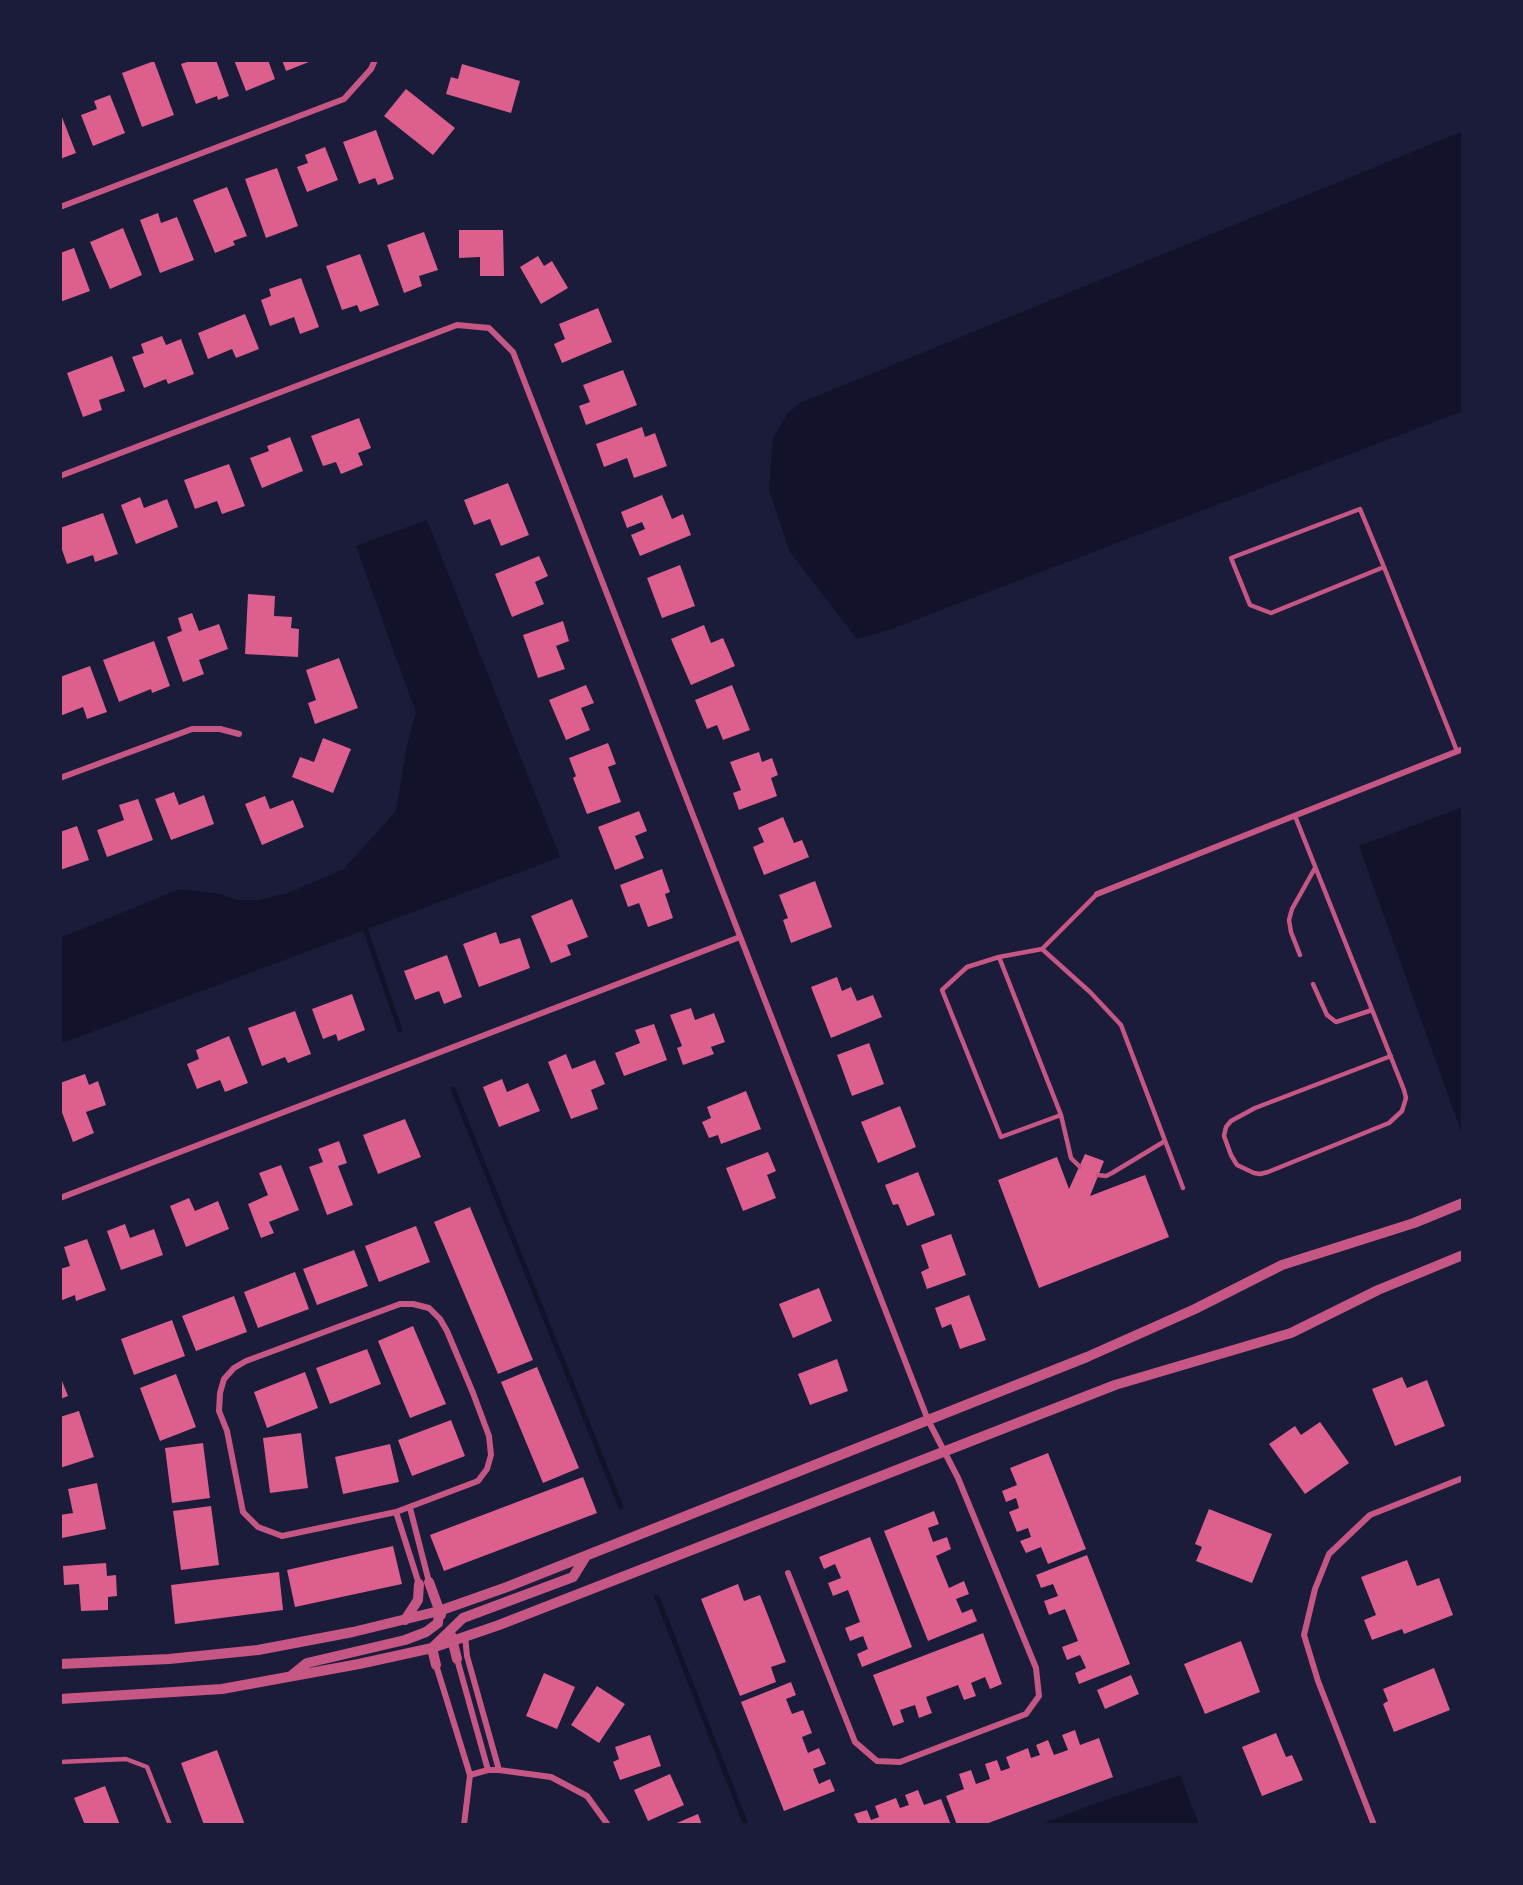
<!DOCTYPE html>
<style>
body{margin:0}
#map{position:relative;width:1523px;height:1885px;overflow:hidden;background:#1b1b3a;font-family:"IBM Plex Serif",serif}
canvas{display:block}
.frame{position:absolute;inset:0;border:62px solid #1b1b3a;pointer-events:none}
</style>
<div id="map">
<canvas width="1523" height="1885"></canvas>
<div class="frame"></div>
</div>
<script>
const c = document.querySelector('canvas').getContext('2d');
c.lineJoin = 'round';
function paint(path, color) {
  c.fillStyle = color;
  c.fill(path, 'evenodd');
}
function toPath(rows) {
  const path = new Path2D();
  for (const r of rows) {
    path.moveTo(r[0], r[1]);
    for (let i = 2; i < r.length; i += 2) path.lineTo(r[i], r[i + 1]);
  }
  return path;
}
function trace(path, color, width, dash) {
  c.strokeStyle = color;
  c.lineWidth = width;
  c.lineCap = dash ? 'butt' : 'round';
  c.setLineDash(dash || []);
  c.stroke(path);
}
paint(toPath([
 [1463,131,1463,411,886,631,857,639,790,552,769,489,773,438,787,414,800,403],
 [427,520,560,857,60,1044,60,938,180,889,221,894,237,900,258,900,288,893,344,869,396,811,407,745,416,713,356,546],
 [1463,807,1463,1137,1359,846],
 [1180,1775,1199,1825,1039,1825,1099,1802]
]), '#12122b');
trace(toPath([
 [363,923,400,1030],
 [453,1089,621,1507],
 [657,1597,746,1825]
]), '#12122b', 5);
paint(toPath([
 [193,60,216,60,229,96,218,100,217,96,196,104,181,64],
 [234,60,268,60,275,79,246,91],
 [282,60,314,60,286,71],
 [154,61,174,115,142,127,122,73],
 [462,64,520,81,511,113,446,94,451,77,458,79],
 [406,89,455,128,433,155,384,116],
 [110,95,125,133,93,146,81,115,97,109,94,101],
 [60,112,76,153,60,159],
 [376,130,394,179,378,185,375,178,359,184,343,142],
 [325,147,338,180,307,192,297,167,308,163,305,155],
 [277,168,298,226,266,238,245,179],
 [227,187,247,236,233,241,235,245,215,253,193,200],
 [158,213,161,223,177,217,194,260,160,273,140,220],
 [123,228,142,275,110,289,90,242],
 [459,230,503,230,504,276,480,276,480,257,459,258],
 [424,232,438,270,419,276,422,286,404,293,387,245],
 [74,248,90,291,60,302,60,253],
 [360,254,379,305,360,312,357,305,342,310,326,266],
 [538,256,544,266,552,261,568,288,541,304,520,267],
 [301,278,319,327,300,334,294,317,270,326,261,300,271,296,269,289],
 [598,308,612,342,562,363,554,344,565,339,559,324],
 [245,314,259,349,236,358,232,349,208,359,198,333],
 [162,336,166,345,181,339,194,374,168,384,166,379,144,388,132,357,144,353,141,344],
 [112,356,125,391,99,400,102,410,83,417,67,373],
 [623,370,637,405,586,425,579,406,590,402,583,385],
 [359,418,371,448,358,453,363,465,341,474,336,462,323,466,311,436],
 [642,427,645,437,655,433,667,466,634,478,627,458,604,467,596,444],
 [290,437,303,471,262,488,250,458,269,451,267,446],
 [229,464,245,506,222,514,217,501,195,509,184,480],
 [508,483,529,535,501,546,490,519,474,525,464,500],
 [662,495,672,519,683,514,691,535,640,556,631,535,645,529,642,522,627,528,621,512],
 [140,497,144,508,167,499,178,527,136,544,121,505],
 [103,513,118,554,95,562,93,555,67,564,60,544,60,528],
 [539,556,548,576,535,582,544,604,512,617,495,574],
 [680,565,695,606,662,618,647,578],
 [248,594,275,596,274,616,292,617,291,628,299,629,298,657,245,654],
 [192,613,199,631,219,624,228,649,199,660,204,674,183,682,167,637,182,631,178,618],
 [563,621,569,641,556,646,565,669,538,678,523,635],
 [704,625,711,643,723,638,735,666,691,685,671,639],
 [154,641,170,686,152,693,151,689,119,702,103,660],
 [339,658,358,708,315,724,308,703,316,700,306,670],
 [90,666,107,712,87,719,83,707,60,716,60,677],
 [586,685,594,703,581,708,590,730,566,740,549,700],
 [732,685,750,730,723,740,717,725,707,729,695,700],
 [323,738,351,749,333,793,292,777,300,757,314,762],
 [608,743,616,764,608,767,621,802,587,814,573,778,576,776,569,758],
 [759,752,762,762,772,758,778,775,771,778,777,796,739,810,733,793,741,790,730,762],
 [174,792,179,805,204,795,214,824,171,840,155,799],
 [265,796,270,809,293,800,304,827,262,845,245,804],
 [138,799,153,840,107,857,97,830,124,820,119,805],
 [639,811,647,831,635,836,644,858,615,870,598,827],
 [783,817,794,843,802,840,809,857,764,875,753,847,764,842,758,828],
 [77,826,89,860,60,870,60,832],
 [662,869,670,892,665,894,673,918,648,927,639,903,628,907,620,885],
 [815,881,832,927,791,943,783,920,788,918,779,895],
 [572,899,588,937,567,945,571,955,551,963,531,916],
 [496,932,500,944,520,938,530,968,479,987,463,944],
 [447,955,462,997,444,1004,439,991,415,1000,404,971],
 [837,977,842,991,851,987,857,1001,873,995,882,1017,831,1038,811,987],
 [352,994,365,1030,338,1041,336,1034,323,1039,312,1009],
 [691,1008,695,1020,714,1013,725,1042,711,1047,714,1054,683,1065,677,1048,682,1046,670,1015],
 [295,1011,311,1054,288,1063,285,1057,262,1066,248,1028],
 [654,1024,667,1060,624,1076,615,1053,640,1043,635,1030],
 [229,1036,248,1083,225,1092,220,1080,197,1089,187,1064,199,1059,196,1050],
 [869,1043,884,1084,852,1096,837,1055],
 [566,1054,572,1069,595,1060,605,1084,591,1090,598,1109,571,1119,548,1062],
 [85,1074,89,1085,98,1081,106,1105,86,1112,94,1133,73,1142,60,1107,60,1083],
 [502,1079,507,1092,528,1083,540,1111,499,1127,483,1087],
 [746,1091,761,1129,721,1144,718,1135,709,1138,702,1122,711,1118,707,1107],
 [900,1106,916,1147,878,1163,861,1122],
 [405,1119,421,1157,378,1174,363,1135],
 [339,1141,347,1163,338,1166,353,1205,327,1215,309,1167,323,1162,318,1149],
 [768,1152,776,1171,767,1175,776,1198,743,1211,726,1168],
 [1085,1154,1104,1161,1090,1196,1145,1175,1169,1237,1039,1288,998,1180,1057,1157,1069,1189],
 [281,1165,299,1210,269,1222,274,1233,261,1238,248,1204,268,1195,259,1173],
 [918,1172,935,1215,907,1226,898,1204,893,1205,885,1185],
 [189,1198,195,1211,218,1201,229,1229,186,1247,170,1206],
 [470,1207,533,1360,498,1374,434,1222],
 [125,1224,130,1238,154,1229,163,1255,121,1270,107,1231],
 [416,1226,430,1262,379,1282,365,1246],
 [951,1234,966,1275,927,1289,921,1272,929,1268,921,1245],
 [87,1239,106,1290,76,1301,75,1295,60,1301,60,1269,70,1266,64,1247],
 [354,1250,368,1286,317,1305,303,1269],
 [295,1272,309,1309,258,1328,244,1292],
 [819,1288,832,1321,793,1338,779,1304],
 [969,1295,986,1340,960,1349,951,1324,942,1328,935,1308],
 [234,1296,247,1332,196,1351,182,1316],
 [172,1320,185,1356,134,1375,121,1339],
 [413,1326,446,1404,410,1418,378,1341],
 [367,1349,381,1384,330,1404,316,1368],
 [837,1359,848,1391,810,1405,798,1374],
 [537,1367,579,1468,543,1483,501,1382],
 [305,1372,318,1408,267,1428,254,1392],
 [176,1374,196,1427,160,1441,140,1388],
 [60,1376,68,1396,60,1399],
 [1402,1377,1407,1388,1427,1380,1445,1426,1395,1446,1372,1389],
 [79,1411,94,1457,60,1468,60,1417],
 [451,1420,465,1456,412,1476,398,1440],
 [1320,1422,1349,1463,1305,1494,1269,1444,1295,1426,1301,1435],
 [301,1433,308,1488,270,1493,263,1438],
 [203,1443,210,1498,172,1503,165,1448],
 [390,1444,399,1482,343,1494,335,1457],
 [1048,1453,1086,1549,1048,1564,1041,1547,1026,1553,1020,1541,1031,1537,1028,1528,1017,1532,1009,1512,1019,1508,1016,1498,1006,1502,1002,1491,1017,1485,1010,1468],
 [583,1477,597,1513,444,1571,430,1535],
 [97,1483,106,1529,62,1538,60,1515,73,1513,68,1489],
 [211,1506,219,1565,181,1570,173,1511],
 [1209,1509,1272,1534,1252,1583,1196,1561,1202,1547,1195,1544],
 [934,1511,939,1524,928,1528,933,1542,947,1537,951,1549,936,1556,949,1588,964,1581,969,1594,956,1599,962,1613,972,1609,977,1621,928,1641,884,1531],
 [870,1537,912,1647,862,1667,857,1654,868,1649,863,1636,850,1641,845,1628,860,1622,848,1590,833,1596,828,1583,841,1578,835,1564,824,1569,819,1557],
 [393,1546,402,1584,295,1607,287,1570],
 [1087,1555,1130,1664,1079,1684,1075,1673,1086,1668,1080,1655,1067,1660,1062,1647,1078,1641,1065,1609,1049,1615,1044,1601,1058,1596,1053,1584,1041,1588,1036,1575],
 [1407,1560,1417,1586,1439,1578,1453,1615,1404,1634,1402,1629,1372,1640,1364,1620,1376,1615,1361,1577],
 [106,1563,107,1576,116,1575,117,1596,108,1597,108,1610,81,1611,79,1584,64,1585,63,1566],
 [279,1572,283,1610,175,1624,171,1585],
 [738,1584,744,1601,760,1595,786,1662,771,1667,776,1682,740,1696,701,1599],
 [983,1633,1002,1684,990,1689,985,1677,971,1683,976,1696,964,1700,958,1685,926,1697,932,1713,919,1718,915,1705,900,1710,904,1722,893,1726,873,1675],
 [1241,1641,1260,1692,1205,1714,1184,1664],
 [1434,1668,1450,1710,1394,1732,1383,1704,1388,1701,1383,1689],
 [544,1673,575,1687,557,1729,526,1716],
 [1131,1675,1139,1694,1105,1709,1097,1690],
 [791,1682,796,1695,786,1699,792,1714,803,1710,812,1733,802,1737,808,1753,819,1748,826,1764,813,1769,819,1784,830,1779,835,1791,784,1811,741,1702],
 [597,1686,625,1704,599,1743,571,1725],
 [1075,1730,1080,1745,1099,1738,1113,1777,983,1825,957,1825,946,1796,964,1789,959,1774,971,1770,976,1784,990,1779,985,1764,997,1760,1001,1771,1010,1768,1006,1757,1028,1748,1031,1758,1040,1755,1036,1745,1048,1740,1054,1755,1068,1750,1062,1735],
 [1276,1733,1286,1757,1292,1755,1303,1780,1262,1796,1242,1747],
 [650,1735,661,1766,620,1780,613,1762,619,1759,615,1747],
 [217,1750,245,1825,204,1825,181,1763],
 [670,1774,684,1805,648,1821,634,1790],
 [105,1786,120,1825,85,1825,74,1798],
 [918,1790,924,1805,941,1799,951,1825,859,1825,854,1814,867,1810,871,1820,879,1817,875,1806,896,1798,900,1808,909,1805,905,1795],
 [698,1814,702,1825,672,1825]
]), '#dd5f8e');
trace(toPath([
 [1384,567,1271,613,1250,605,1231,558,1360,509,1384,567,1457,751],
 [1295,816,1404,1090,1406,1098,1402,1111,1389,1123,1268,1172,1260,1174,1254,1173,1237,1165,1231,1155,1224,1136,1226,1127,1231,1121,1255,1108,1391,1056],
 [1042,949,1090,992,1121,1025,1183,1188],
 [1300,955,1291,932,1289,920,1292,909,1315,868],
 [999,957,1061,1115,1001,1137,942,990,967,967,999,957,1042,949,1097,894],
 [1313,984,1327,1015,1336,1022,1372,1010],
 [1061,1115,1071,1158,1080,1167],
 [1098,1175,1106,1176,1112,1173,1165,1141],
 [60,1762,126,1759,147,1767,170,1825]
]), '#c65784', 4.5);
trace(toPath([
 [60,207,344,99,371,69,375,60],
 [60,476,457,325,489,328,513,352,928,1420,958,1478,1036,1668,1039,1696,1026,1714,900,1762,877,1761,855,1742,788,1573],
 [60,778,192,729,220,729,239,734],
 [1097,894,1463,749],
 [60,1198,740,937],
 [400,1304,413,1304,429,1308,440,1319,447,1331,473,1393,489,1436,491,1455,487,1469,478,1481,396,1512,282,1536,258,1527,243,1512,227,1431,219,1411,220,1393,224,1379,234,1368,246,1361,400,1304],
 [410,1508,429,1582],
 [396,1512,419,1584],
 [465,1636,467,1656,499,1770],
 [457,1659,488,1770],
 [436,1665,470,1775,464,1825],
 [470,1775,488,1770,499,1770,551,1777,587,1796,608,1825],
 [1374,1825,1318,1681,1304,1635,1315,1589,1329,1554,1370,1515,1463,1478]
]), '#c65784', 6);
trace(toPath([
 [429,1582,441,1615],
 [405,1620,418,1600,419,1584],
 [451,1635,457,1659],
 [60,1664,169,1659,258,1650,353,1632,439,1611,507,1587,1087,1357,1195,1309,1282,1265,1414,1223,1463,1203],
 [436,1665,432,1648,463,1618,573,1577,586,1556],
 [291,1676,307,1663,405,1640,426,1632,438,1623,439,1611],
 [60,1699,222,1689,359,1664,432,1648,499,1625,1115,1385,1291,1333,1378,1290,1463,1255]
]), '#c65784', 10);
</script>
